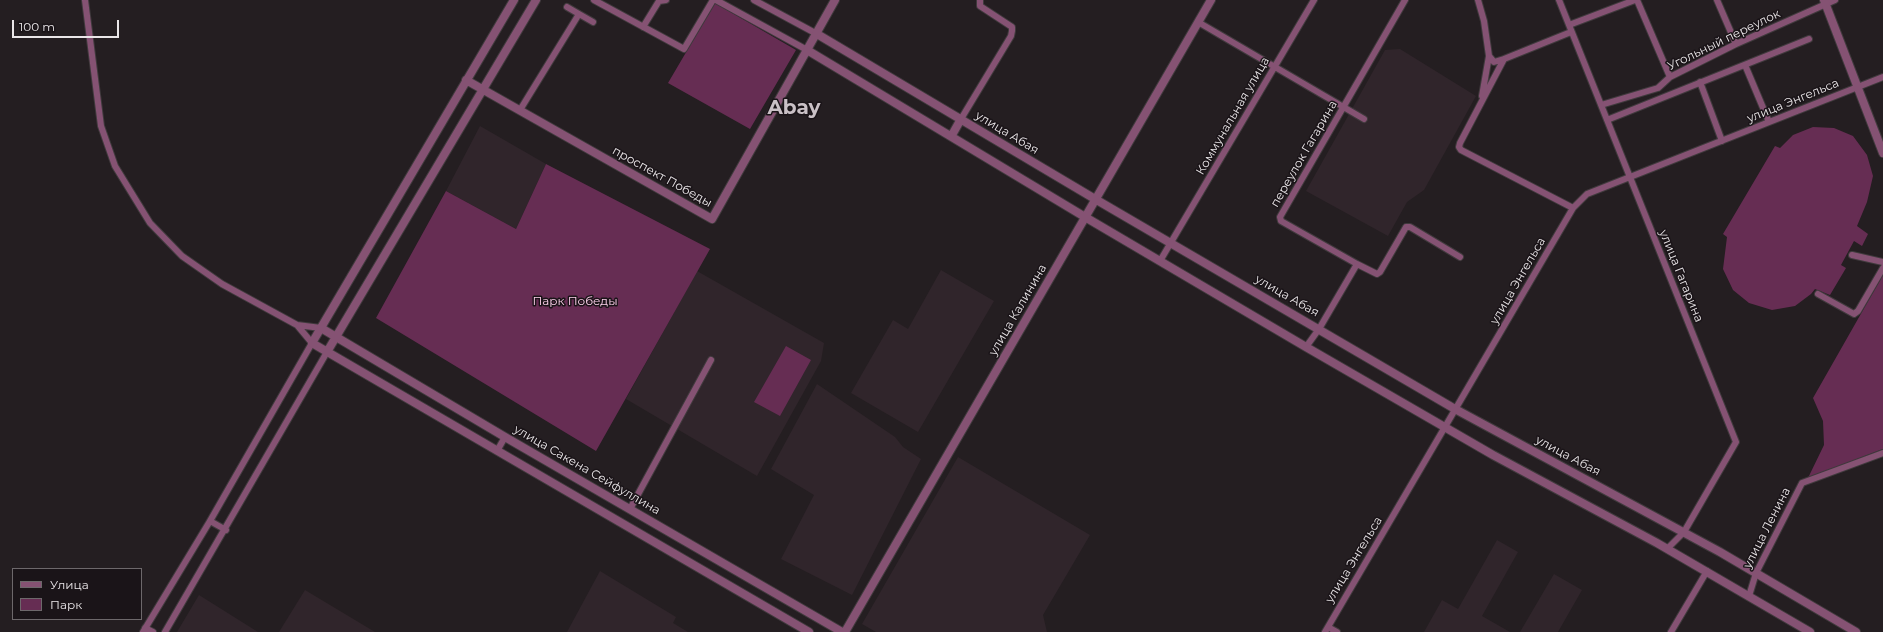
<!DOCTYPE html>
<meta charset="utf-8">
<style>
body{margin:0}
#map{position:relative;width:1883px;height:632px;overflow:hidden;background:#241e21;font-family:Montserrat,sans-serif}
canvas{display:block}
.legend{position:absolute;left:12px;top:568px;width:130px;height:52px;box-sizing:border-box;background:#1a1418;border:1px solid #6d686b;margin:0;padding:5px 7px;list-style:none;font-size:12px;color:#eae6e8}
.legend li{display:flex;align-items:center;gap:8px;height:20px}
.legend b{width:20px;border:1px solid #6d686b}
.scale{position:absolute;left:12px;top:20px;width:107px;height:18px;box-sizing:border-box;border:2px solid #eae6e8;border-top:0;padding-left:5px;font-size:12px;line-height:14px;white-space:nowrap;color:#eae6e8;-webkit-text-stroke:3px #1a1418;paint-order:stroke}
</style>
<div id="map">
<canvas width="1883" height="632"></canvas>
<ul class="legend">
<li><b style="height:5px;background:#855273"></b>Улица</li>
<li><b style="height:11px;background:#662d53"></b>Парк</li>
</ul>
<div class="scale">100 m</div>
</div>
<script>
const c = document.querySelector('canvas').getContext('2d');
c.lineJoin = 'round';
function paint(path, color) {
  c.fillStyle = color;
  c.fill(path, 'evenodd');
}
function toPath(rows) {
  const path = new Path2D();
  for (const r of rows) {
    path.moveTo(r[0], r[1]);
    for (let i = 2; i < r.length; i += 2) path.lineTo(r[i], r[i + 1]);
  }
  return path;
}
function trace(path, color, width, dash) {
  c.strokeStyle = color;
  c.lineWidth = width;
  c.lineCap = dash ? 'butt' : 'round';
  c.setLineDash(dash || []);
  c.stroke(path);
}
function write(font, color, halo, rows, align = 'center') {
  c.font = font + ' Montserrat,sans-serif';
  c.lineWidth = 3;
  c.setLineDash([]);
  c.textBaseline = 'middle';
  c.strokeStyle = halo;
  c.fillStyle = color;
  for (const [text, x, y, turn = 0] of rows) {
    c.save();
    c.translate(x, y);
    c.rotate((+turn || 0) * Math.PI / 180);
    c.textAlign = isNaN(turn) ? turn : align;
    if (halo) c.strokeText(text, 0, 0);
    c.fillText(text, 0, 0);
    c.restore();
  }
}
paint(toPath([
 [1400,49,1476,96,1424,190,1407,202,1388,236,1306,191,1385,50],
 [480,126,546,164,516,229,446,191],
 [941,270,994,301,918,432,851,393,893,320,908,329],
 [697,271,824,343,821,361,757,476,626,399],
 [817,384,895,437,903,447,921,459,852,595,781,559,814,495,771,469],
 [958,457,1090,535,1043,615,1047,632,876,632,862,624],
 [1497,540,1518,552,1482,616,1510,632,1424,632,1442,600,1458,609],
 [600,571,676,617,673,623,688,632,567,632],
 [1554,574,1582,590,1558,632,1520,632],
 [305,590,375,632,279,632],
 [199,595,258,632,259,632,177,632]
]), '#30252b');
paint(toPath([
 [715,3,796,50,750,129,668,83],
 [1813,127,1834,128,1853,136,1867,155,1873,176,1867,202,1857,226,1868,234,1862,246,1854,241,1841,265,1846,268,1830,295,1815,289,1811,294,1795,306,1772,310,1749,303,1733,290,1723,269,1727,237,1723,234,1775,146,1780,148,1793,135],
 [546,164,710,249,596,451,376,318,446,191,516,229],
 [1883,275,1883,449,1808,478,1824,445,1823,421,1813,398],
 [786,346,811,360,780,416,754,402]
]), '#662d53');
const minor = toPath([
 [85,0,101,126,115,166,150,223,182,256,222,284,297,325,312,343,210,521,143,632],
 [594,0,684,49,713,0],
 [716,0,807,50],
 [754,0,817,34],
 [1478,0,1484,21,1489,56,1494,62,1504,59],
 [1559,0,1736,442,1684,532,1667,549],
 [1637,0,1670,77],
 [1717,0,1736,44],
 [567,7,579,14],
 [1198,22,1364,119],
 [1569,25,1635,0],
 [643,27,659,1,666,0],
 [1571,32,1504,59,1460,143,1459,147,1461,150,1573,208],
 [1745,65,1769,122],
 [1700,82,1722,141],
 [1482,96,1489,56],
 [1601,105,1658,88,1670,77,1736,44,1835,0],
 [520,110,579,14,593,22],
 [961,119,1011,36,1012,31,1012,27,980,6,980,0],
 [1607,120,1809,39],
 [1852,255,1883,262],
 [1160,261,1314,0],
 [1357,264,1377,274,1380,272,1406,227,1410,227,1460,257],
 [1818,294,1854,314,1858,311,1883,268],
 [297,325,321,328],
 [1306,347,1319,329,1357,264,1281,221,1280,217,1405,0],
 [497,451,505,437],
 [630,509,711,360],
 [210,521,226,530],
 [1749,596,1756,573,1802,483,1883,453],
 [1328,627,1337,632],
 [145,628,153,632],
 [165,632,327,352],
 [1325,632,1573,208,1587,194,1883,77],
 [1671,632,1707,571]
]);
const tertiary = toPath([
 [514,0,312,343,809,632],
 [1824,0,1883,153],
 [817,34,1095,199,1455,409,1720,552,1856,632],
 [807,50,1085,217,1306,347,1493,455,1657,543,1810,632],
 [466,80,712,219,835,0],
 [952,135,961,119],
 [321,328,505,437,842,632],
 [327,352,536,0],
 [845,632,1211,0]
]);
trace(minor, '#403a3d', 8);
trace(tertiary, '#403a3d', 10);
trace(minor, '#855273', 6);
trace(tertiary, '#855273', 8);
write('12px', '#eae6e8', '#1a1418', [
 ["Угольный переулок",1724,40,-26],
 ["улица Энгельса",1793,101,-22],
 ["Коммунальная улица",1233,116,-60],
 ["улица Абая",1007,133,31],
 ["переулок Гагарина",1304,154,-60],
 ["проспект Победы",662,177,29],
 ["улица Гагарина",1681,276,68],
 ["улица Энгельса",1518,281,-60],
 ["улица Абая",1287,296,30],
 ["улица Калинина",1018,310,-60],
 ["улица Абая",1568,456,28],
 ["улица Сакена Сейфуллина",587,470,30],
 ["улица Ленина",1767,528,-63],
 ["улица Энгельса",1354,560,-59]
]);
write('12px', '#fdd0eb', '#1a1418', [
 ["Парк Победы",575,301]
]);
write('bold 20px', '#cac1c6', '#1a1418', [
 ["Abay",794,108]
]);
</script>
